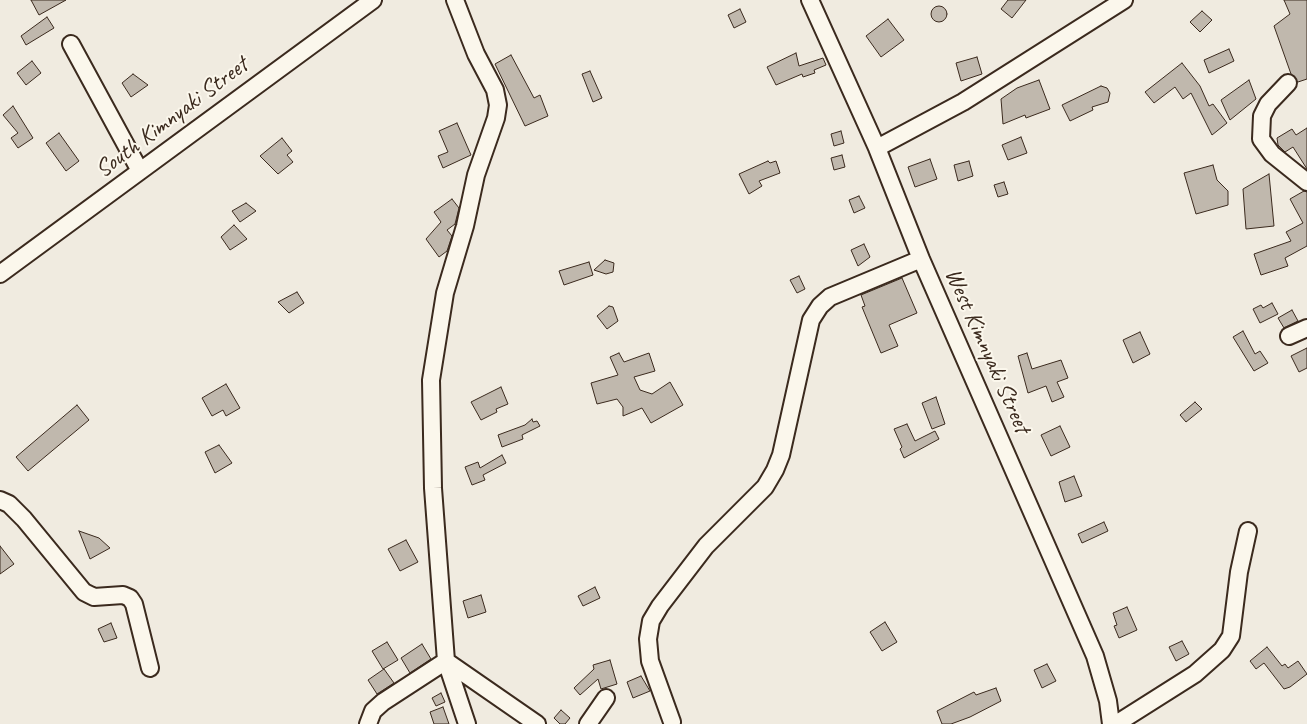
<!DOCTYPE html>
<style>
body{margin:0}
canvas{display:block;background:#f0ebe0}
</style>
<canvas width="1307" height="724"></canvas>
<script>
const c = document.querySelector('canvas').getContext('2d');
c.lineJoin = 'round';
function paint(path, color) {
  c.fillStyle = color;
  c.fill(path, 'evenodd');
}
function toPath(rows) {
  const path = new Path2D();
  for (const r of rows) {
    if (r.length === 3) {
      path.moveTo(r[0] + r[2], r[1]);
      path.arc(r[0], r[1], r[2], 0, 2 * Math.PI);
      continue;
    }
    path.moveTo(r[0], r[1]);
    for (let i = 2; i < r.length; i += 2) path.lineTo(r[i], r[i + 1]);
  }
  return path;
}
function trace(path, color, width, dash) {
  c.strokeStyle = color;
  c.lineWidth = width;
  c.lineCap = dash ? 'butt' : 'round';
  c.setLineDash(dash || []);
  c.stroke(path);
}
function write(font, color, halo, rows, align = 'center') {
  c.font = font + ' Caveat,sans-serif';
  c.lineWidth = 4;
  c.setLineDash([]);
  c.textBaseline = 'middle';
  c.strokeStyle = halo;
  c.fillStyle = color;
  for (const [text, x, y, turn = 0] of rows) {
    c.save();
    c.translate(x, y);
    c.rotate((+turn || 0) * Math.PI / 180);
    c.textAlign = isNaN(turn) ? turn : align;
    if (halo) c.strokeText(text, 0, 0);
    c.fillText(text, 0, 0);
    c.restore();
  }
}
const building = toPath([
 [31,0,66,0,39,15,31,0],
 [1008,0,1026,0,1012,18,1001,9,1008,0],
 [1284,0,1307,0,1307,79,1298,82,1291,74,1274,26,1290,14,1284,0],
 [939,14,8],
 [740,9,746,22,734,28,728,15,740,9],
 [1202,11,1212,20,1200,32,1190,22,1202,11],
 [47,17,54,28,26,45,21,36,47,17],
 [888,19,904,40,881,57,866,36,888,19],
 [1229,49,1234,61,1209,73,1204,60,1229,49],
 [796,53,799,66,823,58,826,65,814,70,815,73,803,77,802,74,776,85,767,67,796,53],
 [511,55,534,98,540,95,548,116,525,126,495,64,511,55],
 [977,57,982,74,961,81,956,63,977,57],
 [32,61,41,73,26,85,17,73,32,61],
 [1182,63,1200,86,1209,106,1213,104,1227,123,1212,135,1191,93,1183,99,1175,87,1154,103,1145,92,1182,63],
 [590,71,602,98,593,102,582,74,590,71],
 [133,74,148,85,131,97,122,83,133,74],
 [1039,80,1050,109,1026,118,1025,115,1003,124,1001,99,1017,88,1039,80],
 [1249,80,1256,99,1230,120,1221,100,1249,80],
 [1101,86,1107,88,1110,93,1108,102,1092,107,1093,110,1070,121,1062,105,1101,86],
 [13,106,33,138,18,148,11,138,18,133,3,115,13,106],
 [457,123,471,155,443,168,438,156,448,152,439,131,457,123],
 [1307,128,1307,169,1293,147,1285,152,1278,145,1277,138,1292,129,1296,135,1307,128],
 [841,131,844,143,834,146,831,134,841,131],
 [59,133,79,161,66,171,46,143,59,133],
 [1021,137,1027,153,1008,160,1002,145,1021,137],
 [282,138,292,151,287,155,293,162,278,174,260,156,282,138],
 [842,155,845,167,834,170,831,158,842,155],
 [930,159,937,179,915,187,908,167,930,159],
 [768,161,770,163,776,161,780,173,759,181,762,186,749,194,739,174,768,161],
 [969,161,973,176,958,181,954,165,969,161],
 [1213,165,1217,180,1228,191,1228,205,1196,214,1184,173,1213,165],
 [1269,174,1274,226,1246,229,1243,189,1269,174],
 [1004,182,1008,194,998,197,994,185,1004,182],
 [1304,191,1307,192,1307,246,1285,258,1288,266,1261,275,1254,254,1291,241,1286,232,1303,223,1290,199,1304,191],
 [859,196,865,208,854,213,849,200,859,196],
 [452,199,459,208,455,224,447,230,452,236,447,251,439,257,426,239,441,222,434,212,452,199],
 [246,203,256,211,240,222,232,211,246,203],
 [234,225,247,239,230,250,221,237,234,225],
 [864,244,870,257,858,266,851,250,864,244],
 [605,260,614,263,613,272,606,274,594,270,605,260],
 [589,262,593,275,564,285,559,271,589,262],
 [799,276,805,289,797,293,790,280,799,276],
 [902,278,917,313,889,325,898,346,881,353,862,307,865,306,861,295,902,278],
 [297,292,304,303,289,313,278,302,297,292],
 [1272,303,1278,314,1260,323,1253,309,1261,305,1263,308,1272,303],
 [609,306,613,307,618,321,607,329,597,316,609,306],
 [1292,310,1298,321,1284,328,1278,318,1292,310],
 [1243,331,1255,354,1260,351,1268,363,1254,371,1233,337,1243,331],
 [1140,332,1150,354,1133,363,1123,340,1140,332],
 [1307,348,1307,368,1299,372,1291,356,1307,348],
 [619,353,624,362,649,353,655,371,634,377,640,390,652,394,670,382,683,405,651,423,642,408,623,416,623,407,617,399,597,404,591,383,618,375,610,357,619,353],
 [1027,353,1032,369,1061,360,1068,378,1057,382,1064,397,1052,402,1046,386,1028,393,1018,356,1027,353],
 [226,384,240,408,226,416,223,410,212,416,202,398,226,384],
 [501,387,508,404,496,409,497,412,481,420,471,402,501,387],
 [936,397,945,424,932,429,922,403,936,397],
 [1195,402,1202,409,1186,422,1180,415,1195,402],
 [77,405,89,420,28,471,16,457,77,405],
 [532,419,533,422,537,421,540,426,522,435,523,439,502,447,498,435,525,425,532,419],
 [907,424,915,441,935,431,939,439,904,458,900,449,902,447,894,429,907,424],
 [1060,426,1070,447,1051,456,1041,435,1060,426],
 [219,445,232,463,215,473,205,452,219,445],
 [502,455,506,463,483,475,485,480,472,485,465,467,478,462,480,468,502,455],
 [1074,476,1082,496,1065,502,1059,482,1074,476],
 [1104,522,1108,531,1082,543,1078,534,1104,522],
 [79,531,99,538,110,548,90,559,79,531],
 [406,540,418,562,400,571,388,549,406,540],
 [0,546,14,564,0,574,0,546],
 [595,587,600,598,583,606,578,596,595,587],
 [481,595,486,612,468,618,463,601,481,595],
 [1127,607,1137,630,1119,638,1114,626,1117,625,1113,613,1127,607],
 [885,622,897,642,882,651,870,632,885,622],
 [111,623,117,638,104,642,98,629,111,623],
 [1182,641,1189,654,1176,661,1169,647,1182,641],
 [387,642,398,660,383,669,372,651,387,642],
 [422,644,431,659,410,673,401,658,422,644],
 [1267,647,1282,666,1285,664,1288,668,1298,661,1307,674,1290,687,1284,689,1264,663,1256,669,1250,661,1267,647],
 [610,660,617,684,601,689,598,679,580,695,574,688,594,669,593,665,610,660],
 [1047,664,1056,681,1042,688,1034,670,1047,664],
 [384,669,394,683,377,694,368,680,384,669],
 [641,676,650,691,633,698,627,682,641,676],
 [996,688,1001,701,970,717,951,724,942,724,937,711,974,692,976,695,996,688],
 [441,693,445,702,436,706,432,698,441,693],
 [443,707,449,724,434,724,430,712,443,707],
 [561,710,570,718,565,724,560,724,554,718,561,710]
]);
paint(building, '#c0b8ad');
trace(building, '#3b2a1e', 1);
const minor = toPath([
 [455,0,476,54,495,90,498,105,496,118,476,175,465,226,445,293,431,380,433,488,446,661,467,724],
 [810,0,877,148,921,259,1095,656,1108,701,1111,724],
 [71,44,140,171],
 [1288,83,1268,104,1262,116,1261,139,1272,154,1307,182],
 [877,148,963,102,1124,0],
 [0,274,373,0],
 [1289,336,1307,328],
 [0,500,9,504,24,519,84,592,94,597,123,595,130,598,134,604,150,668],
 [672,722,650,661,648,639,651,621,660,606,706,546,765,487,775,470,781,455,811,320,820,306,830,297,921,259],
 [368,724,373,711,383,702,446,661,537,724],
 [588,724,606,698],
 [1116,724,1195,674,1222,650,1231,636,1239,572,1248,531]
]);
trace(minor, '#3b2a1e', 20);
trace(minor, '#fbf7ec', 16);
write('24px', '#3b2a1e', '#fbf7ec', [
 ["South Kimnyaki Street",172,118,-37],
 ["West Kimnyaki Street",987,351,66]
]);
</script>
